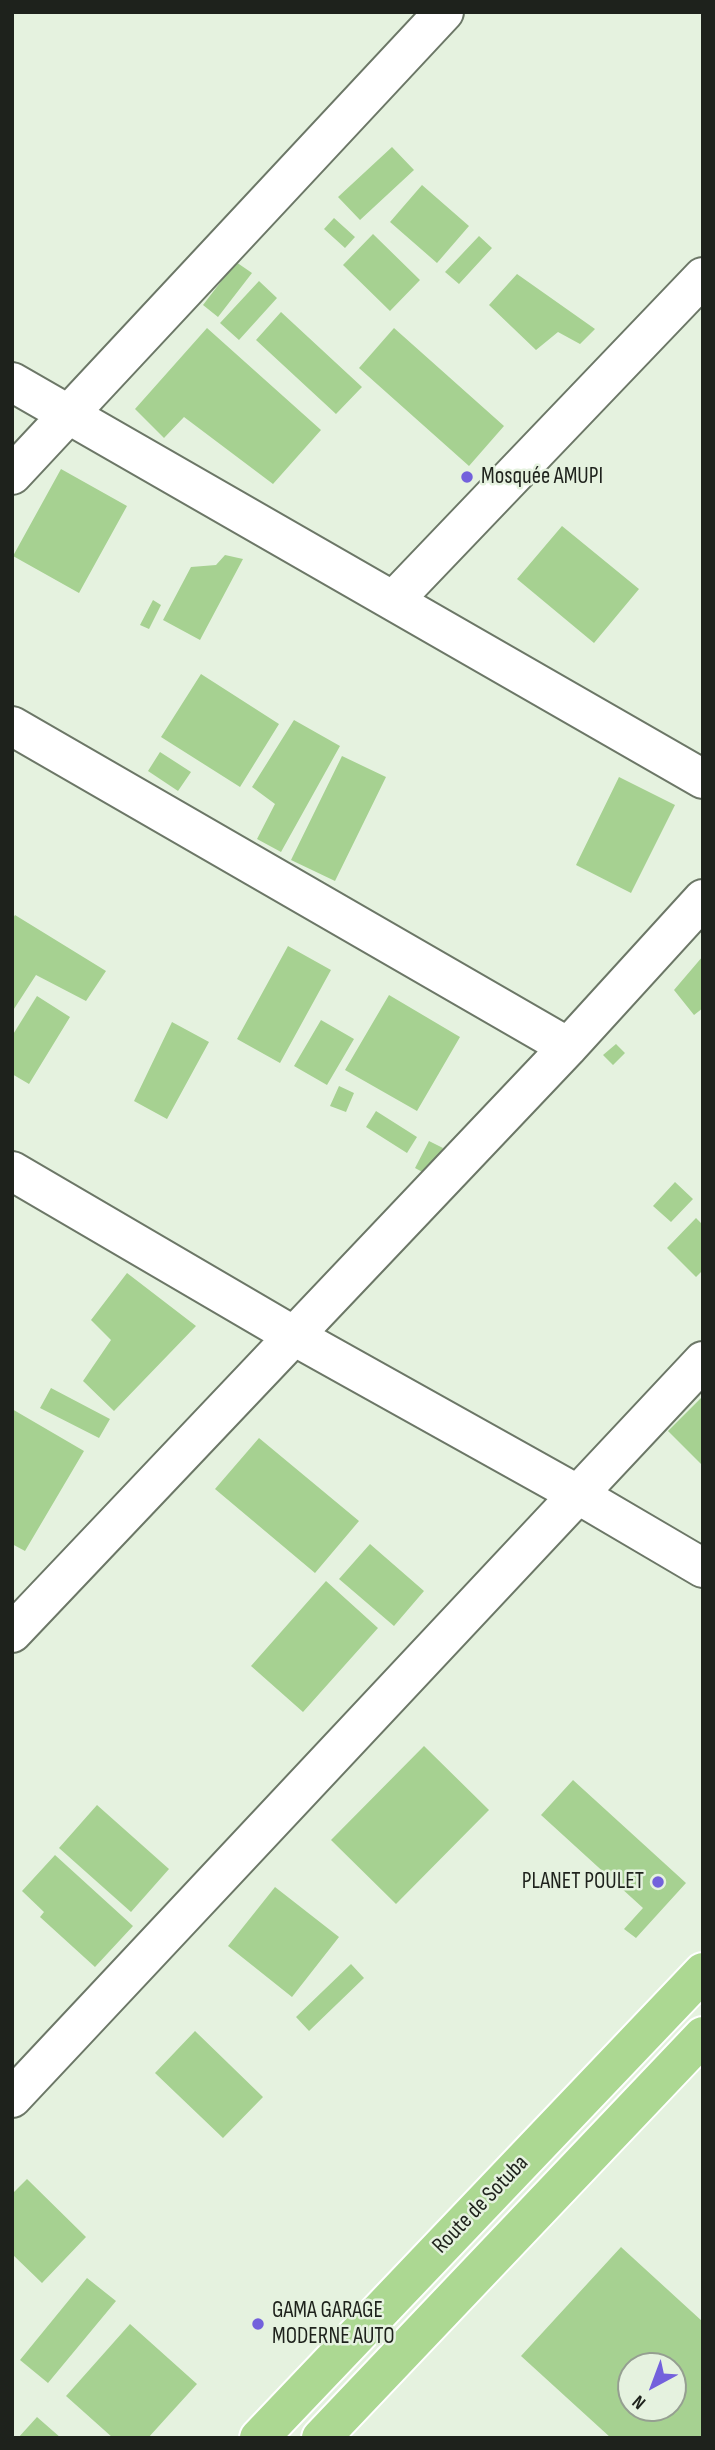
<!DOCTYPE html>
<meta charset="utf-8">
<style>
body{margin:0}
#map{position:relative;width:715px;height:2450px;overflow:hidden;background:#e5f2df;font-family:"Sofia Sans Condensed",sans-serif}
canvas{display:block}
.frame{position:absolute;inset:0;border:14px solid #1e221c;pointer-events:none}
.north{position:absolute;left:617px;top:2352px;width:70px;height:70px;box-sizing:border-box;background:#e5f2df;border:2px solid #959f91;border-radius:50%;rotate:221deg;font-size:19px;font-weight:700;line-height:28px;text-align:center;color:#1e221c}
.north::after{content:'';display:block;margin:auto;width:24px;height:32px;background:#7361dc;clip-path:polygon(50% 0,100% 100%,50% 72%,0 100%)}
</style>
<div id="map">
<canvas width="715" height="2450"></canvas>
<div class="frame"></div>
<div class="north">N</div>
</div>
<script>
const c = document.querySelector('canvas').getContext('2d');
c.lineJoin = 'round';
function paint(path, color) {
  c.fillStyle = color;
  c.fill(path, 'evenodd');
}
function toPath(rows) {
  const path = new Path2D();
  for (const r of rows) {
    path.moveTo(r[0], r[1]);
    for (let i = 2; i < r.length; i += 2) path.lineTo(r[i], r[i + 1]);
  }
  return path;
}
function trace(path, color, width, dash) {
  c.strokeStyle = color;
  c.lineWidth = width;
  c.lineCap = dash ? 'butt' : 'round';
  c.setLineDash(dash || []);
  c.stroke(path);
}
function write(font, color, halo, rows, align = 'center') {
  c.font = font + ' "Sofia Sans Condensed",sans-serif';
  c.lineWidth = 5;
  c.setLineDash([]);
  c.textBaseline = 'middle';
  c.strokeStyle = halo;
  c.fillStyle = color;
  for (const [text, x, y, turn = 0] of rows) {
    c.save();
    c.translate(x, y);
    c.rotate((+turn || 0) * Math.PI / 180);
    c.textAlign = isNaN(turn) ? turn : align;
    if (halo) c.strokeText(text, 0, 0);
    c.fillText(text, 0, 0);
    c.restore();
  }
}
paint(toPath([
 [392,147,414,170,360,220,338,197],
 [422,185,469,226,437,263,390,222],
 [334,218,355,237,345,248,324,229],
 [373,234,420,280,390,311,343,265],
 [479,236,492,248,459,284,445,272],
 [236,262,252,273,218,317,203,305],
 [517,274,595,329,580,344,558,332,536,350,489,305],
 [259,281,277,298,239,340,220,323],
 [281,312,362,387,336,414,256,340],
 [207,328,321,430,273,484,184,417,164,438,135,409],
 [394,328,504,426,469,466,359,368],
 [61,469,127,506,79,593,13,556],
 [562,526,639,589,594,643,517,579],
 [225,555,243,559,200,640,163,620,191,567,216,565],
 [153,600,161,605,149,629,140,625],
 [201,674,279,724,240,787,161,737],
 [294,720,340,746,281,852,257,839,275,804,252,787],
 [160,752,191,772,178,791,148,771],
 [342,756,386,777,335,881,291,860],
 [619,777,675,805,631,893,576,865],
 [15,915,106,971,86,1001,36,975,12,1012,12,920],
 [288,946,331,970,280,1063,237,1039],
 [703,956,703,1008,694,1015,674,990],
 [389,995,460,1037,417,1111,345,1070],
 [37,996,70,1017,29,1084,12,1074,12,1036],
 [321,1020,354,1039,327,1085,294,1066],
 [172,1022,209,1042,167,1119,134,1101],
 [616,1044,625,1053,613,1065,603,1055],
 [339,1086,354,1093,346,1112,330,1106],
 [376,1111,417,1137,407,1153,366,1127],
 [429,1141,443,1148,428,1175,415,1168],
 [675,1182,693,1199,671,1222,653,1206],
 [696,1218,703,1225,703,1270,696,1277,667,1248],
 [127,1273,196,1326,114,1411,83,1381,111,1340,91,1320],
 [51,1388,110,1419,99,1438,40,1408],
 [703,1396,703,1466,668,1431],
 [12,1409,84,1451,25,1551,12,1544],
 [259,1438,359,1521,315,1573,215,1489],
 [370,1544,424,1591,394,1626,339,1579],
 [326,1581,378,1628,303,1712,251,1666],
 [424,1746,489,1810,396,1904,331,1840],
 [573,1780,686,1883,636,1938,624,1929,643,1908,541,1815],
 [97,1805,169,1869,131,1912,59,1848],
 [55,1855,133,1926,95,1967,40,1917,44,1912,22,1891],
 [275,1887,339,1937,292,1997,228,1946],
 [351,1964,364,1978,309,2031,296,2017],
 [195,2031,263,2097,223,2138,155,2073],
 [27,2179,86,2237,42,2283,12,2254,12,2194],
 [621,2247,703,2322,703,2438,611,2438,521,2356],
 [631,2366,673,2366,673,2408,631,2408],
 [87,2278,116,2301,48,2383,20,2360],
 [130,2324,197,2384,148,2438,113,2438,66,2396],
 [37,2417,61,2438,18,2438]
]), '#a6d191');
const minor = toPath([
 [12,382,703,779],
 [12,475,444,12],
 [394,600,703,277],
 [12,726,568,1047],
 [12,1171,294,1336,577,1494,703,1568],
 [12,1633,568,1047,703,899],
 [12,2098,703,1361]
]);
const major = toPath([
 [259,2438,703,1972],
 [321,2438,703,2036]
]);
trace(minor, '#6c7767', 42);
trace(major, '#fff', 42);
trace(minor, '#fff', 38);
trace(major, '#acd892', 38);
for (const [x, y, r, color] of [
 [467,477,7,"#7361dc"],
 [658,1882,7,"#7361dc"],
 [258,2324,7,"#7361dc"]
]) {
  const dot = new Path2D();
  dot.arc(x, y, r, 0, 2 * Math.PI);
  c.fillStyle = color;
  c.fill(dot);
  trace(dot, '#e5f2df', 2.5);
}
write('23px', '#1e221c', '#e5f2df', [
 ["Mosquée AMUPI",481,477],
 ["PLANET POULET",644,1882,"right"],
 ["GAMA GARAGE",272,2311],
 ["MODERNE AUTO",272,2337]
], 'left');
write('23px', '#1e221c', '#e5f2df', [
 ["Route de Sotuba",481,2205,-46]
]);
</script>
